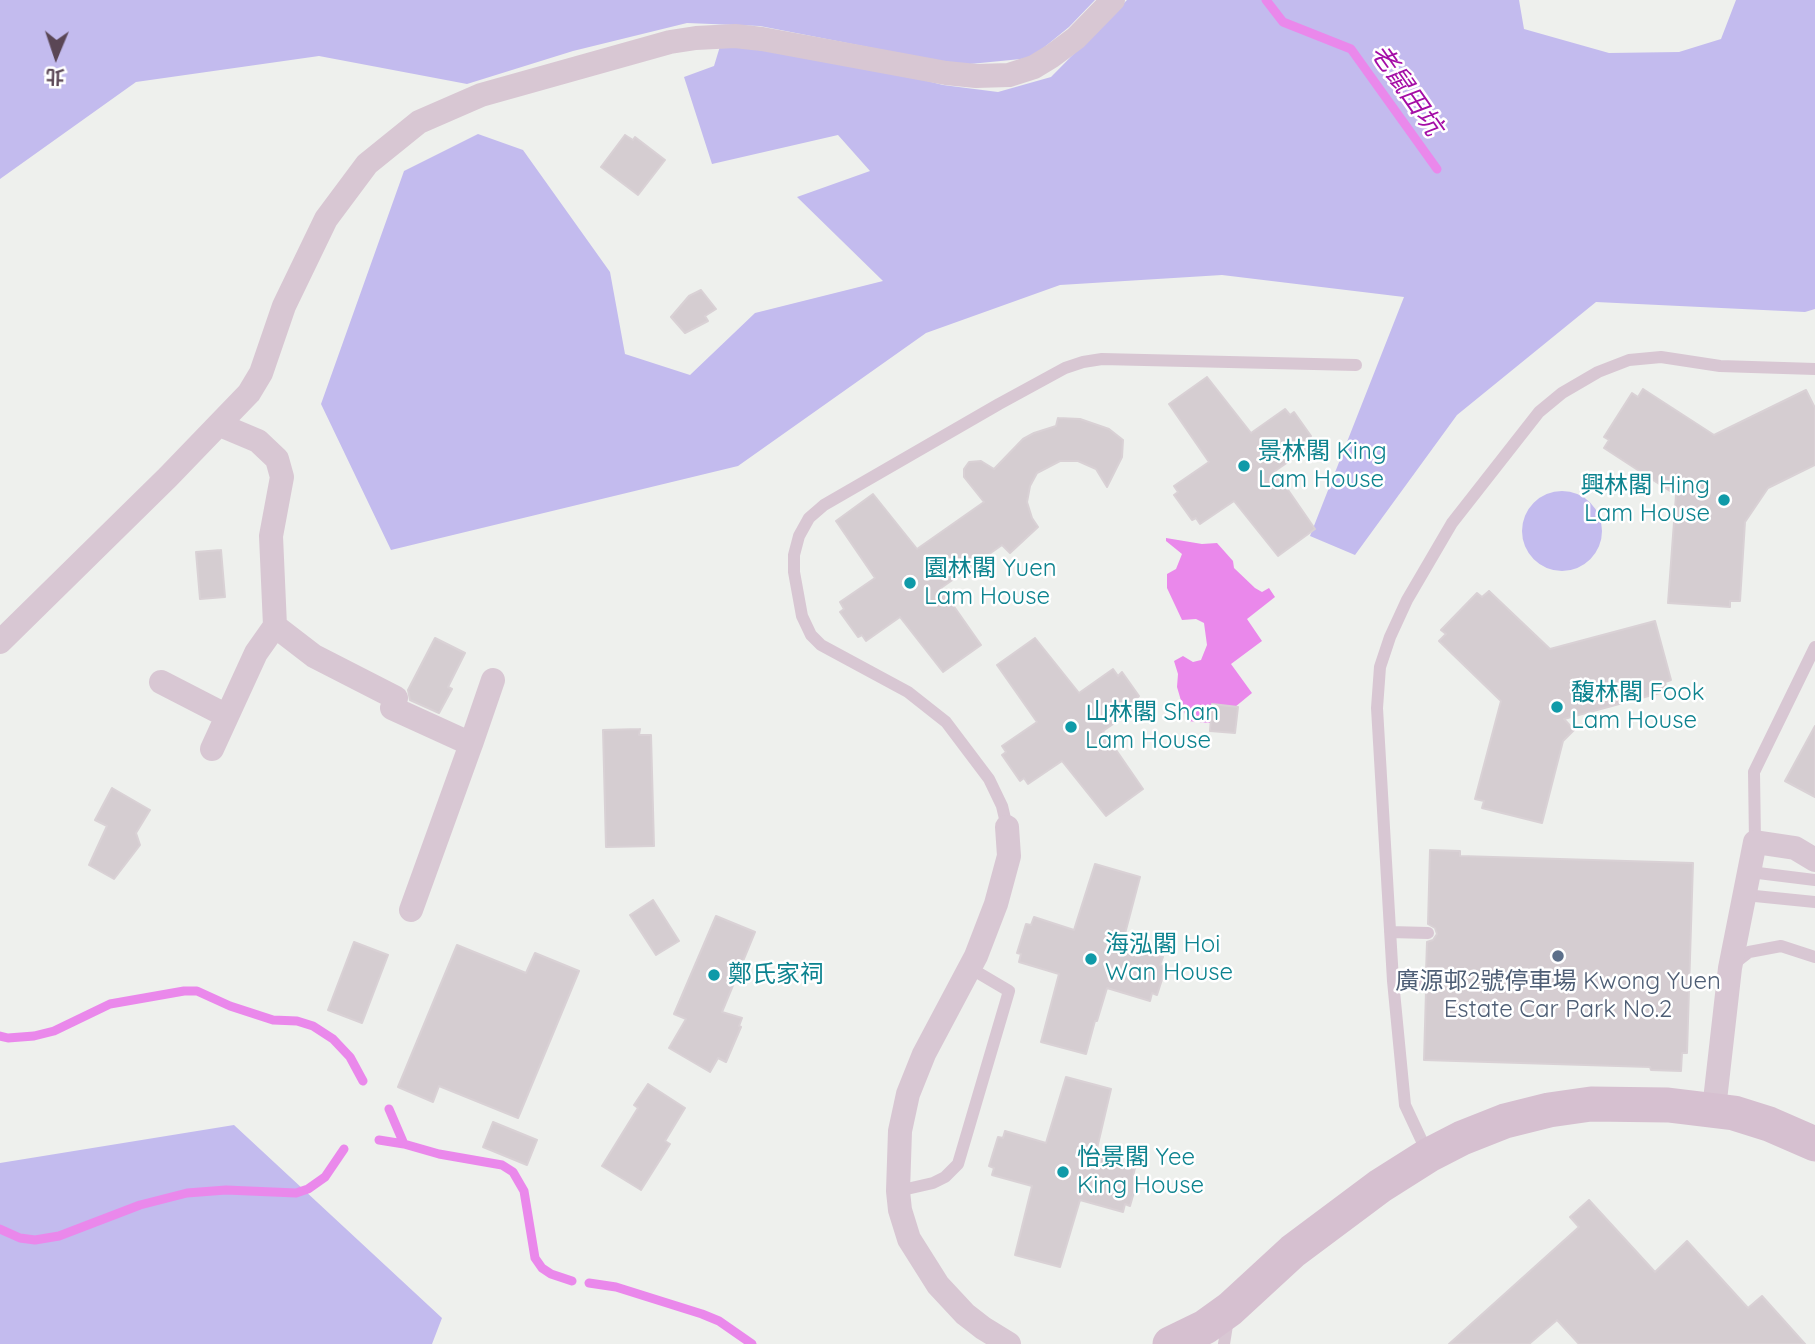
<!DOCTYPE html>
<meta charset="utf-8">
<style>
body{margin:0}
#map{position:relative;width:1815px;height:1344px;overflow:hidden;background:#eef0ed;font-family:Quicksand,"Noto Sans TC",sans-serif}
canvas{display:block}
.north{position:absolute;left:21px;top:21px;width:70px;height:70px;-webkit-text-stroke:5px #fff;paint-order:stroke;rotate:182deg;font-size:19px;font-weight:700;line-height:28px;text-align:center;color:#5a4655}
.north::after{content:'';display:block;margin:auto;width:24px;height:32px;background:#5a4655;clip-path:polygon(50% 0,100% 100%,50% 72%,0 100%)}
</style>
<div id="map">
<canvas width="1815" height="1344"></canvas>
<div class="north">北</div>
</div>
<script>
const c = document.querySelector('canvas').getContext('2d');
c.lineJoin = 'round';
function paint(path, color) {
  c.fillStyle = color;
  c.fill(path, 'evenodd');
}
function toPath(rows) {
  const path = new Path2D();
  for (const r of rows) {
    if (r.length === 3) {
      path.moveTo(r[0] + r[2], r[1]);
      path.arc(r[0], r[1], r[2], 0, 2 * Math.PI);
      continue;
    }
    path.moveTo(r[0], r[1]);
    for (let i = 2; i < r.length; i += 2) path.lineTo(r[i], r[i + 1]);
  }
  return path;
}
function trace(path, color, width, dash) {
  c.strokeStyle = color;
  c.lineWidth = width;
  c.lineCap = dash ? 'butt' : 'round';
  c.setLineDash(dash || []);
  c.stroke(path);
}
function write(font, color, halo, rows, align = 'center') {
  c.font = font + ' Quicksand,"Noto Sans TC",sans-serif';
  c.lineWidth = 5;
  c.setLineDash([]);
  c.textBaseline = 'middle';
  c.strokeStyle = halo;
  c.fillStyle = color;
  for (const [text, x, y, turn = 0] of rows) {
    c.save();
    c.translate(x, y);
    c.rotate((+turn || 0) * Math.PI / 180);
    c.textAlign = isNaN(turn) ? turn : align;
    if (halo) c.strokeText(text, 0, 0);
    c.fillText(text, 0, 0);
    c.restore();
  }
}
paint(toPath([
 [0,0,1095,0,1069,27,1031,58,960,65,760,26,687,23,573,51,467,84,319,56,136,82,0,179],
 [1127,0,1519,0,1524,29,1609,53,1679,52,1721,39,1736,0,1815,0,1815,309,1805,312,1596,302,1457,415,1355,555,1310,536,1404,297,1222,275,1060,285,926,333,738,466,391,550,321,404,404,171,478,134,523,150,610,272,625,354,690,375,755,313,883,281,797,197,870,171,838,135,712,164,684,77,714,66,721,43,880,69,943,85,998,92,1051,77],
 [1562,531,40],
 [234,1125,442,1318,432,1344,0,1344,0,1163]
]), '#c3bbee');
paint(toPath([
 [1166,538,1202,544,1217,543,1233,561,1234,568,1255,588,1262,592,1269,588,1275,597,1247,619,1262,641,1231,664,1252,693,1235,707,1213,704,1210,723,1187,721,1177,687,1178,674,1174,661,1183,656,1193,662,1201,660,1207,645,1204,623,1196,619,1182,620,1167,588,1167,574,1176,569,1182,554,1166,541]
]), '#ea88eb');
trace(toPath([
 [1266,0,1283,22,1351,49,1437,169],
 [0,1036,8,1038,34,1036,54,1031,110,1004,184,991,197,991,230,1006,273,1020,297,1021,313,1026,333,1039,350,1057,363,1081],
 [389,1109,404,1144],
 [379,1140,404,1144,439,1154,502,1165,513,1172,524,1191,535,1258,542,1268,551,1274,572,1281],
 [0,1229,20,1238,35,1240,59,1236,140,1205,187,1193,226,1190,296,1193,308,1189,325,1177,344,1149],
 [589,1283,616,1287,702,1314,719,1321,752,1344]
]), '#ea88eb', 9);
const building = toPath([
 [625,135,633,140,635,137,665,160,638,195,601,167,625,135],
 [701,290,716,309,705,316,708,321,685,333,671,317,689,296,701,290],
 [1207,377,1251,433,1285,409,1290,415,1294,412,1311,436,1307,440,1311,446,1275,471,1315,529,1278,556,1234,501,1200,524,1196,518,1192,520,1174,495,1178,492,1174,486,1209,462,1169,404,1207,377],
 [1643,389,1714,435,1806,390,1815,408,1815,465,1768,488,1745,522,1740,601,1730,601,1730,607,1668,603,1676,495,1604,448,1609,440,1604,437,1632,393,1638,397,1643,389],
 [1058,418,1080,419,1109,429,1123,440,1122,457,1107,487,1096,469,1078,461,1060,461,1037,473,1030,486,1027,502,1032,518,1038,527,1010,553,1002,545,941,588,981,645,943,672,900,617,866,641,862,635,858,637,840,612,844,609,840,602,875,578,836,521,873,494,917,549,984,502,964,477,964,469,969,462,981,461,994,469,1023,439,1034,433,1056,426,1058,418],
 [221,550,225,597,200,599,196,552,221,550],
 [1489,591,1550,649,1655,621,1671,680,1665,682,1667,691,1564,719,1574,730,1563,741,1542,823,1482,808,1484,801,1475,799,1501,701,1439,641,1446,634,1441,630,1477,593,1482,597,1489,591],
 [435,638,465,653,448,687,452,689,439,713,410,700,408,690,435,638],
 [1035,638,1079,693,1113,669,1118,676,1122,672,1139,696,1135,700,1139,706,1103,731,1143,789,1106,816,1062,761,1028,784,1024,778,1020,781,1002,755,1006,752,1002,746,1037,722,997,665,1035,638],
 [1212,704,1238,707,1235,733,1210,731,1212,704],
 [1815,726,1815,797,1785,781,1815,726],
 [640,729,639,735,651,735,654,846,606,847,603,730,640,729],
 [112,788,150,810,136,833,140,845,114,879,89,865,107,826,95,820,112,788],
 [1430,850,1460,851,1460,856,1693,863,1687,1053,1682,1053,1681,1071,1651,1070,1650,1067,1424,1060,1426,991,1433,987,1435,982,1431,975,1426,973,1427,942,1433,940,1437,934,1435,928,1428,924,1430,850],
 [1095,864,1140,877,1122,945,1163,957,1160,965,1166,967,1157,995,1152,993,1150,1001,1107,988,1097,1021,1095,1021,1086,1054,1041,1042,1059,974,1019,962,1021,954,1017,953,1026,924,1031,925,1034,917,1074,930,1095,864],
 [653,900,679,941,656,955,630,915,653,900],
 [716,916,755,932,722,1012,742,1018,739,1026,741,1027,726,1062,718,1058,710,1072,669,1048,686,1019,674,1014,716,916],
 [354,942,388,955,362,1023,328,1010,354,942],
 [457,945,526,973,535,953,579,971,518,1118,439,1086,433,1102,398,1087,457,945],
 [1066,1077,1111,1089,1095,1157,1135,1168,1133,1176,1138,1178,1130,1206,1125,1204,1123,1212,1080,1200,1060,1267,1015,1255,1032,1186,992,1175,994,1168,989,1166,998,1137,1003,1138,1005,1131,1046,1143,1066,1077],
 [648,1084,685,1108,665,1141,670,1144,641,1190,602,1166,638,1108,634,1105,648,1084],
 [493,1122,537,1140,527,1165,483,1147,493,1122],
 [1589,1200,1655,1272,1687,1241,1748,1308,1762,1296,1805,1344,1579,1344,1557,1320,1529,1344,1449,1344,1579,1227,1570,1217,1589,1200]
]);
paint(building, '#d5cdd1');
trace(building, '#d9d1d5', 2);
trace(toPath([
 [1007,827,1002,806,989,779,946,722,908,692,821,645,811,635,802,616,794,572,794,555,799,536,809,518,824,505,999,404,1065,368,1083,362,1102,359,1356,365],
 [1755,842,1754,772,1815,647],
 [1750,872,1815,880],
 [1745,895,1815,902],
 [1390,932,1428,933],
 [1731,966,1749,952,1781,946,1815,957],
 [1393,981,1426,982],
 [1427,1152,1405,1105,1393,981,1377,708,1380,667,1390,637,1407,600,1452,523,1539,412,1562,393,1598,372,1629,360,1661,357,1720,366,1815,369],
 [898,1191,933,1183,945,1177,958,1164,1009,991,970,968],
 [1224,1344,1228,1319]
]), '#d8c7d3', 12);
trace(toPath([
 [275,626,314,656,396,698,392,708,471,744,411,910],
 [0,642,168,477,249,393,261,373,284,306,326,219,367,164,419,122,481,95,670,42,696,38,735,36,762,39,946,73,976,76,1009,75,1034,67,1052,56,1076,38,1113,0],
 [161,682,227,716],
 [471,744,493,680],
 [212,749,256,653,275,626,271,536,282,477,277,459,258,441,220,425],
 [1007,827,1009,856,996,904,976,956,924,1054,908,1094,900,1131,898,1191,900,1210,909,1239,938,1285,965,1314,983,1328,1009,1344],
 [1714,1109,1730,968,1755,842,1795,848,1815,860]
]), '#d8c7d3', 24);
trace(toPath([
 [1170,1344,1205,1327,1230,1309,1293,1251,1380,1186,1429,1155,1462,1138,1505,1121,1549,1110,1591,1104,1668,1105,1734,1113,1769,1124,1815,1144]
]), '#d6c0d0', 35);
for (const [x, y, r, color] of [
 [1244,466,7,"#0f9aa8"],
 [1724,500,7,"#0f9aa8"],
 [910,583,7,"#0f9aa8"],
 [1557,707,7,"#0f9aa8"],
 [1071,727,7,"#0f9aa8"],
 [1558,956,7,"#5c6f8a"],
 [1091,959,7,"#0f9aa8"],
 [714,975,7,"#0f9aa8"],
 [1063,1172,7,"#0f9aa8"]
]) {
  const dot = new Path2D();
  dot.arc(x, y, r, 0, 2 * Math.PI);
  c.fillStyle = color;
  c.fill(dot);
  trace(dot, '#fff', 2.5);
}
write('24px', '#0d838f', '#fff', [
 ["景林閣 King",1258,452],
 ["Lam House",1258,480],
 ["興林閣 Hing",1710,486,"right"],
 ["Lam House",1710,514,"right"],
 ["園林閣 Yuen",924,569],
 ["Lam House",924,597],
 ["馥林閣 Fook",1571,693],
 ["Lam House",1571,721],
 ["山林閣 Shan",1085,713],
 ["Lam House",1085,741],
 ["海泓閣 Hoi",1105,945],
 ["Wan House",1105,973],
 ["鄭氏家祠",728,975],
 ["怡景閣 Yee",1077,1158],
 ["King House",1077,1186]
], 'left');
write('24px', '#4e5e75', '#fff', [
 ["廣源邨2號停車場 Kwong Yuen",1558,982],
 ["Estate Car Park No.2",1558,1010]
]);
write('italic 26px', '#a40da6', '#fff', [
 ["老鼠田坑",1406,90,55]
]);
</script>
